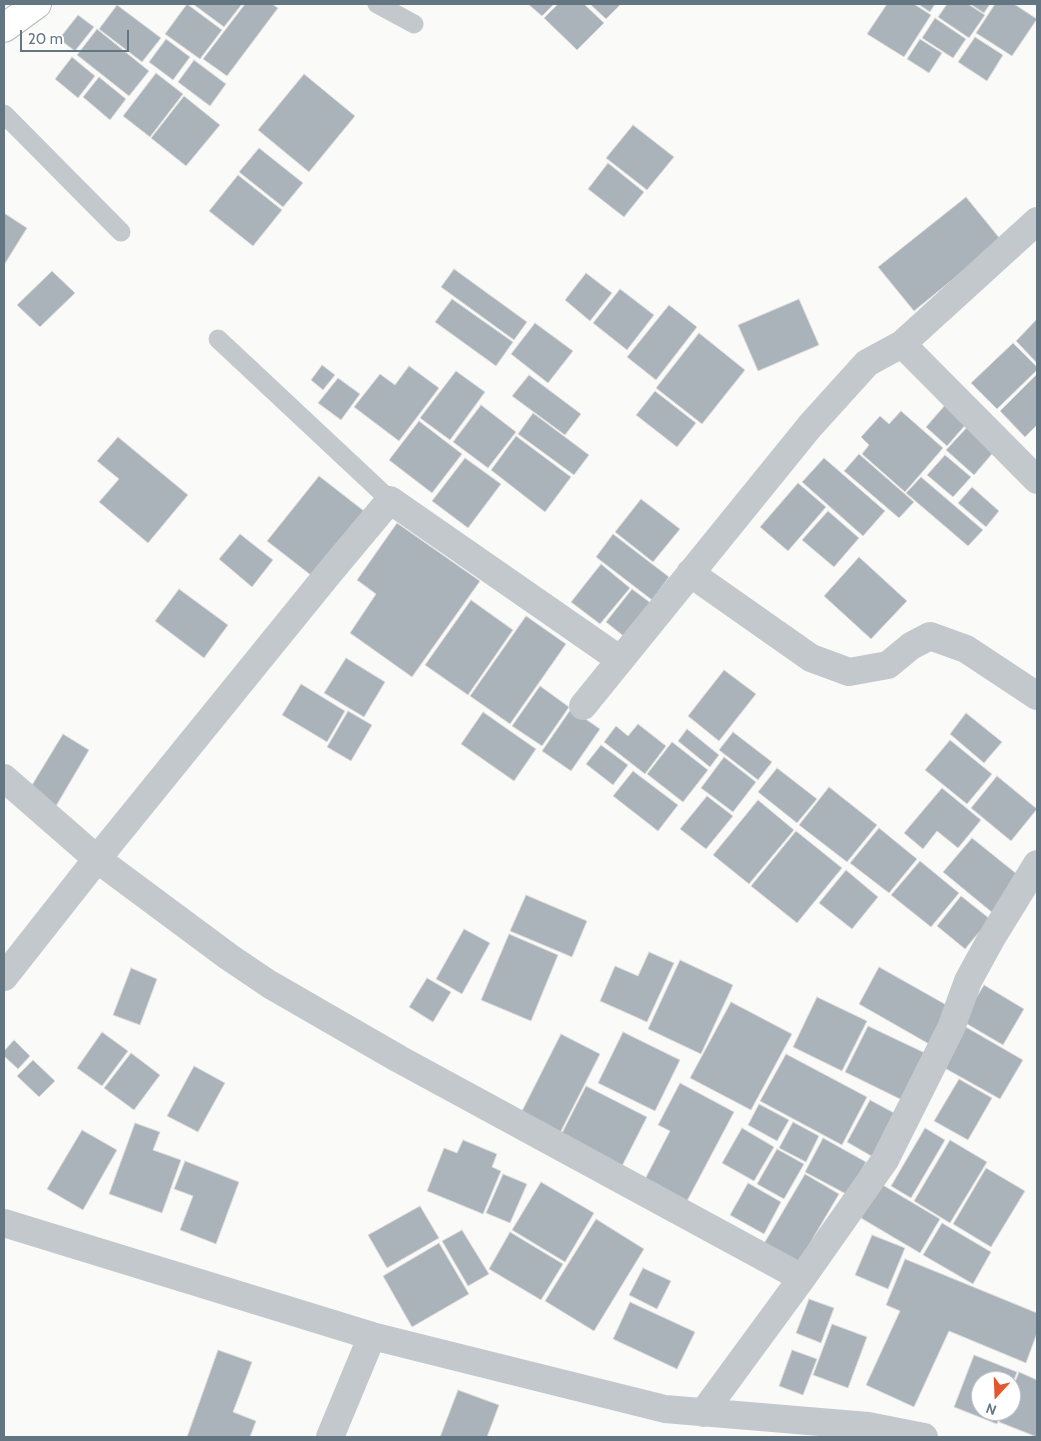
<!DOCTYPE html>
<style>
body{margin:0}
#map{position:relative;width:1041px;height:1441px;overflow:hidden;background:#fafaf8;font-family:Cabin,sans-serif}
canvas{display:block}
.frame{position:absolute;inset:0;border:5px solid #657683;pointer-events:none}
.north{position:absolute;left:971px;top:1371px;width:50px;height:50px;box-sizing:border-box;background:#fff;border:1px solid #c1c8cd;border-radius:50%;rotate:200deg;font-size:14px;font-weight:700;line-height:20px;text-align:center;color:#657683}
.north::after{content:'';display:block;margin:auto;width:18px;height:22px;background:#e4572e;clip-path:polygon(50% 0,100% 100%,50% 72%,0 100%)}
.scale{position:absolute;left:20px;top:30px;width:109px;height:22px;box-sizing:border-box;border:2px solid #657683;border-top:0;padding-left:6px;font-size:15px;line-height:18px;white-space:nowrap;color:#657683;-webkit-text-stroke:4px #fff;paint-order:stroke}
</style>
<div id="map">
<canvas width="1041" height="1441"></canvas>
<div class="frame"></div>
<div class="north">N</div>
<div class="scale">20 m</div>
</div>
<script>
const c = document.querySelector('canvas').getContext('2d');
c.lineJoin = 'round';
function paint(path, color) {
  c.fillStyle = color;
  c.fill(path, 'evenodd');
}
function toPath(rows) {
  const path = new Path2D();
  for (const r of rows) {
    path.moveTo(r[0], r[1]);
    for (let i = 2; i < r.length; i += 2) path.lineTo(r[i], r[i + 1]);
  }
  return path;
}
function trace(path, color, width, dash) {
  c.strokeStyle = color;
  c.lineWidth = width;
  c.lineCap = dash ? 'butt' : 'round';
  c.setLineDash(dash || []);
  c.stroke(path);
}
const building = toPath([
 [187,4,222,30,200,59,165,34,187,4],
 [193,4,242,4,224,27,193,4],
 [245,4,272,4,278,8,227,76,203,59,245,4],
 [528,4,554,4,542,16,528,4],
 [558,4,584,4,604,23,577,50,544,18,558,4],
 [590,4,621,4,606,19,590,4],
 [887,4,914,4,931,15,904,57,867,34,887,4],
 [918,4,935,4,930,12,918,4],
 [947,4,968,4,985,15,969,38,938,17,947,4],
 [970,4,990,4,984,13,970,4],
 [995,4,1014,4,1037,19,1012,56,976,33,995,4],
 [117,5,161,38,142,62,99,29,117,5],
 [78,15,94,27,75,51,59,39,78,15],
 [935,18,966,39,953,58,922,38,935,18],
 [97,29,149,71,129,96,77,55,97,29],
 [975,37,1003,55,987,81,958,62,975,37],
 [166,39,190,57,173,80,149,62,166,39],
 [920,39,942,53,929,73,907,59,920,39],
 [72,57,95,76,78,98,55,79,72,57],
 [194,60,226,84,210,106,178,82,194,60],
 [156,73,183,94,150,137,123,116,156,73],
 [304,74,355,116,309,172,258,130,304,74],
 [99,77,126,99,110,120,83,97,99,77],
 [184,96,220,125,186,166,151,138,184,96],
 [633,125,674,157,647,190,606,158,633,125],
 [259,148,303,183,283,207,239,172,259,148],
 [608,163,644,192,624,217,588,189,608,163],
 [238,175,282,210,253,246,209,211,238,175],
 [966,197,1001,240,914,311,878,267,966,197],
 [4,213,27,228,4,265,4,213],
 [454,269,527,322,514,340,441,287,454,269],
 [52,271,75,293,40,327,17,305,52,271],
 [586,273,612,293,590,321,565,300,586,273],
 [620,289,654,315,627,350,593,323,620,289],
 [452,299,513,342,496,366,435,322,452,299],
 [799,299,819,345,758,371,738,325,799,299],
 [669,305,697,327,656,380,627,357,669,305],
 [1037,319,1037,363,1016,341,1037,319],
 [535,323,573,351,548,383,511,354,535,323],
 [699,333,745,370,702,424,656,388,699,333],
 [1013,343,1037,367,1037,370,997,409,971,383,1013,343],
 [322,365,335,375,323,390,311,380,322,365],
 [409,366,439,388,399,441,354,407,380,374,395,385,409,366],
 [456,371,485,392,450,440,420,418,456,371],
 [1037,374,1037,425,1025,437,1000,411,1037,374],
 [529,375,581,414,565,435,512,396,529,375],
 [338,378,360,394,341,420,318,403,338,378],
 [655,391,696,423,677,447,636,415,655,391],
 [946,404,968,422,947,446,926,427,946,404],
 [481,405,516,432,488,468,453,442,481,405],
 [901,411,943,448,905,492,862,454,869,445,861,437,880,416,889,424,901,411],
 [533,413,589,455,574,475,518,434,533,413],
 [419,421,462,454,432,493,389,460,419,421],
 [970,424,997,448,974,475,946,450,970,424],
 [516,436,571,477,545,512,491,470,516,436],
 [118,437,188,495,148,543,99,502,119,479,97,461,118,437],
 [859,454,914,502,899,518,844,471,859,454],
 [945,455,971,477,953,497,927,475,945,455],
 [465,458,501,484,468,528,432,501,465,458],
 [824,458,885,511,863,536,802,482,824,458],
 [319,476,364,511,312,576,267,541,319,476],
 [921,477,983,530,968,546,906,493,921,477],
 [798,483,826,507,788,551,760,527,798,483],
 [972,487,999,511,986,527,958,503,972,487],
 [641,499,680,529,653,562,615,532,641,499],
 [828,511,859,538,834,567,802,540,828,511],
 [397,523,480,581,412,677,350,633,376,594,357,580,397,523],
 [240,534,273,560,252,587,219,559,240,534],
 [613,534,669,577,652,600,596,557,613,534],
 [859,557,907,601,871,639,824,596,859,557],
 [601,564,630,588,600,624,571,602,601,564],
 [179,589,228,625,204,658,155,621,179,589],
 [632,589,652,604,626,638,606,622,632,589],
 [471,600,513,630,468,695,425,665,471,600],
 [526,616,566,644,510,724,470,696,526,616],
 [346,658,385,682,364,717,324,693,346,658],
 [724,670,756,694,719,741,688,716,724,670],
 [301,684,345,711,327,742,282,715,301,684],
 [540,686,569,707,542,746,512,726,540,686],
 [571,709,600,729,571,771,542,751,571,709],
 [348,711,372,725,351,761,327,747,348,711],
 [483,712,536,749,514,781,461,744,483,712],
 [966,713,1002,742,984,763,950,734,966,713],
 [638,724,666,746,645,774,604,742,616,726,628,736,638,724],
 [687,729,719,755,710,767,678,741,687,729],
 [733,732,772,762,758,780,719,750,733,732],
 [63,734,89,750,56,806,29,790,63,734],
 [950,740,992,774,967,804,925,770,950,740],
 [672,742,708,770,683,802,647,774,672,742],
 [601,745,628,765,613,785,586,764,601,745],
 [724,757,756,782,733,812,701,788,724,757],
 [777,768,817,799,797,823,758,792,777,768],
 [633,771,678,805,658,831,613,796,633,771],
 [997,776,1037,809,1011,841,971,808,997,776],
 [829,787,877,825,847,862,799,825,829,787],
 [942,788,981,820,958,848,937,831,923,849,904,833,942,788],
 [707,796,733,816,706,849,680,829,707,796],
 [758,800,794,830,749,884,713,855,758,800],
 [879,828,917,859,889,893,850,863,879,828],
 [796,831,842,868,797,923,751,886,796,831],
 [972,838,1023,879,994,914,943,872,972,838],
 [920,861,959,893,931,927,891,895,920,861],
 [846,870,878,897,852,929,819,903,846,870],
 [526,895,587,921,572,957,510,931,526,895],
 [961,896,990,919,965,949,937,926,961,896],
 [464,929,490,943,462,994,436,979,464,929],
 [509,934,558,955,531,1021,481,1000,509,934],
 [649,952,674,963,647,1022,600,1001,615,966,638,976,649,952],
 [680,960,733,985,701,1054,648,1029,680,960],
 [879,967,950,1007,929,1044,859,1004,879,967],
 [131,968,157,979,140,1025,113,1015,131,968],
 [427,978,451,992,433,1022,409,1007,427,978],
 [984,985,1024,1009,1003,1045,962,1021,984,985],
 [817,997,867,1021,842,1071,793,1047,817,997],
 [731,1002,792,1034,751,1110,690,1078,731,1002],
 [868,1026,925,1053,902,1100,845,1072,868,1026],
 [964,1026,1023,1060,1000,1099,941,1066,964,1026],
 [102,1032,128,1051,102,1086,77,1068,102,1032],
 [623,1032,680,1060,655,1111,598,1083,623,1032],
 [561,1034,600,1054,559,1135,520,1115,561,1034],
 [14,1040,30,1056,18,1069,4,1056,4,1051,14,1040],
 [131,1053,160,1075,134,1110,104,1088,131,1053],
 [786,1054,867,1097,842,1145,760,1101,786,1054],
 [33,1060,55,1081,39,1097,17,1076,33,1060],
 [194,1066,225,1083,198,1132,167,1116,194,1066],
 [959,1079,992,1098,968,1140,934,1121,959,1079],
 [680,1083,734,1112,687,1201,645,1179,670,1131,658,1125,680,1083],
 [586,1086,647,1117,622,1166,561,1135,586,1086],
 [870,1100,896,1114,873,1157,847,1142,870,1100],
 [759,1104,789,1120,777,1141,748,1125,759,1104],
 [793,1122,819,1136,806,1162,779,1148,793,1122],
 [135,1123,160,1132,153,1150,181,1160,162,1213,109,1194,135,1123],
 [742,1128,774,1147,754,1181,722,1163,742,1128],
 [925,1128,945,1140,911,1198,891,1186,925,1128],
 [82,1130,117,1150,83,1210,47,1189,82,1130],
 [823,1138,866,1162,848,1195,805,1172,823,1138],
 [463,1140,497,1154,492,1167,501,1171,483,1214,427,1191,444,1148,457,1153,463,1140],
 [950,1140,987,1162,950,1223,914,1201,950,1140],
 [777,1149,804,1164,784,1199,757,1184,777,1149],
 [185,1161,239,1182,216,1244,180,1230,193,1196,174,1189,185,1161],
 [986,1168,1025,1191,991,1247,953,1224,986,1168],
 [503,1174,527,1184,510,1223,486,1213,503,1174],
 [805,1174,839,1194,796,1267,762,1247,805,1174],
 [541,1182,594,1213,565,1262,512,1230,541,1182],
 [748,1183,781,1202,764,1234,730,1215,748,1183],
 [881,1184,940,1219,920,1253,861,1218,881,1184],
 [420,1206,439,1238,387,1268,368,1235,420,1206],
 [596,1219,644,1249,594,1331,545,1301,596,1219],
 [942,1223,991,1252,973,1284,923,1255,942,1223],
 [462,1230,489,1274,468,1286,442,1241,462,1230],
 [510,1232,563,1264,541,1300,489,1269,510,1232],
 [872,1235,905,1248,888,1289,855,1275,872,1235],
 [439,1243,469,1294,412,1327,383,1276,439,1243],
 [905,1259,1037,1313,1037,1333,1026,1363,949,1331,914,1407,866,1385,900,1311,886,1305,905,1259],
 [643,1268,671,1281,657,1309,629,1295,643,1268],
 [809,1299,834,1308,821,1343,796,1333,809,1299],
 [630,1302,695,1332,677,1369,613,1339,630,1302],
 [832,1324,867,1337,848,1388,813,1375,832,1324],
 [218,1350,252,1362,233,1412,256,1421,250,1437,187,1437,218,1350],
 [792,1350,817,1359,803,1395,779,1386,792,1350],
 [974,1355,1017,1372,1011,1388,1011,1381,981,1381,981,1411,1002,1411,997,1424,954,1407,974,1355],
 [1019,1372,1037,1380,1037,1437,999,1422,1003,1411,1011,1411,1011,1392,1019,1372],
 [458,1390,499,1405,487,1437,440,1437,458,1390]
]);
paint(building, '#aab3b9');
trace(building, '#dcdcda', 1);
const secondary = toPath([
 [4,28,37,4]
]);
trace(secondary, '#b3babf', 30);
trace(toPath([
 [377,4,414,24],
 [4,114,121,232],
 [218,339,390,500]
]), '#c3c8cc', 19);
trace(toPath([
 [902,344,1037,480],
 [690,573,811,658,849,672,888,665,911,646,930,636,966,649,1037,696],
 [619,659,390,500,329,573,97,859,229,957,269,984,399,1059,802,1278],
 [583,706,810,426,867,363,902,344,1037,221],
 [4,778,97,859,4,977],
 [4,1223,372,1336,665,1409,868,1426,924,1437],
 [703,1413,802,1278,885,1160,951,1028,968,981,991,939,1037,864],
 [330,1437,372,1336]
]), '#c3c8cc', 28);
trace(secondary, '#fff', 28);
</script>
